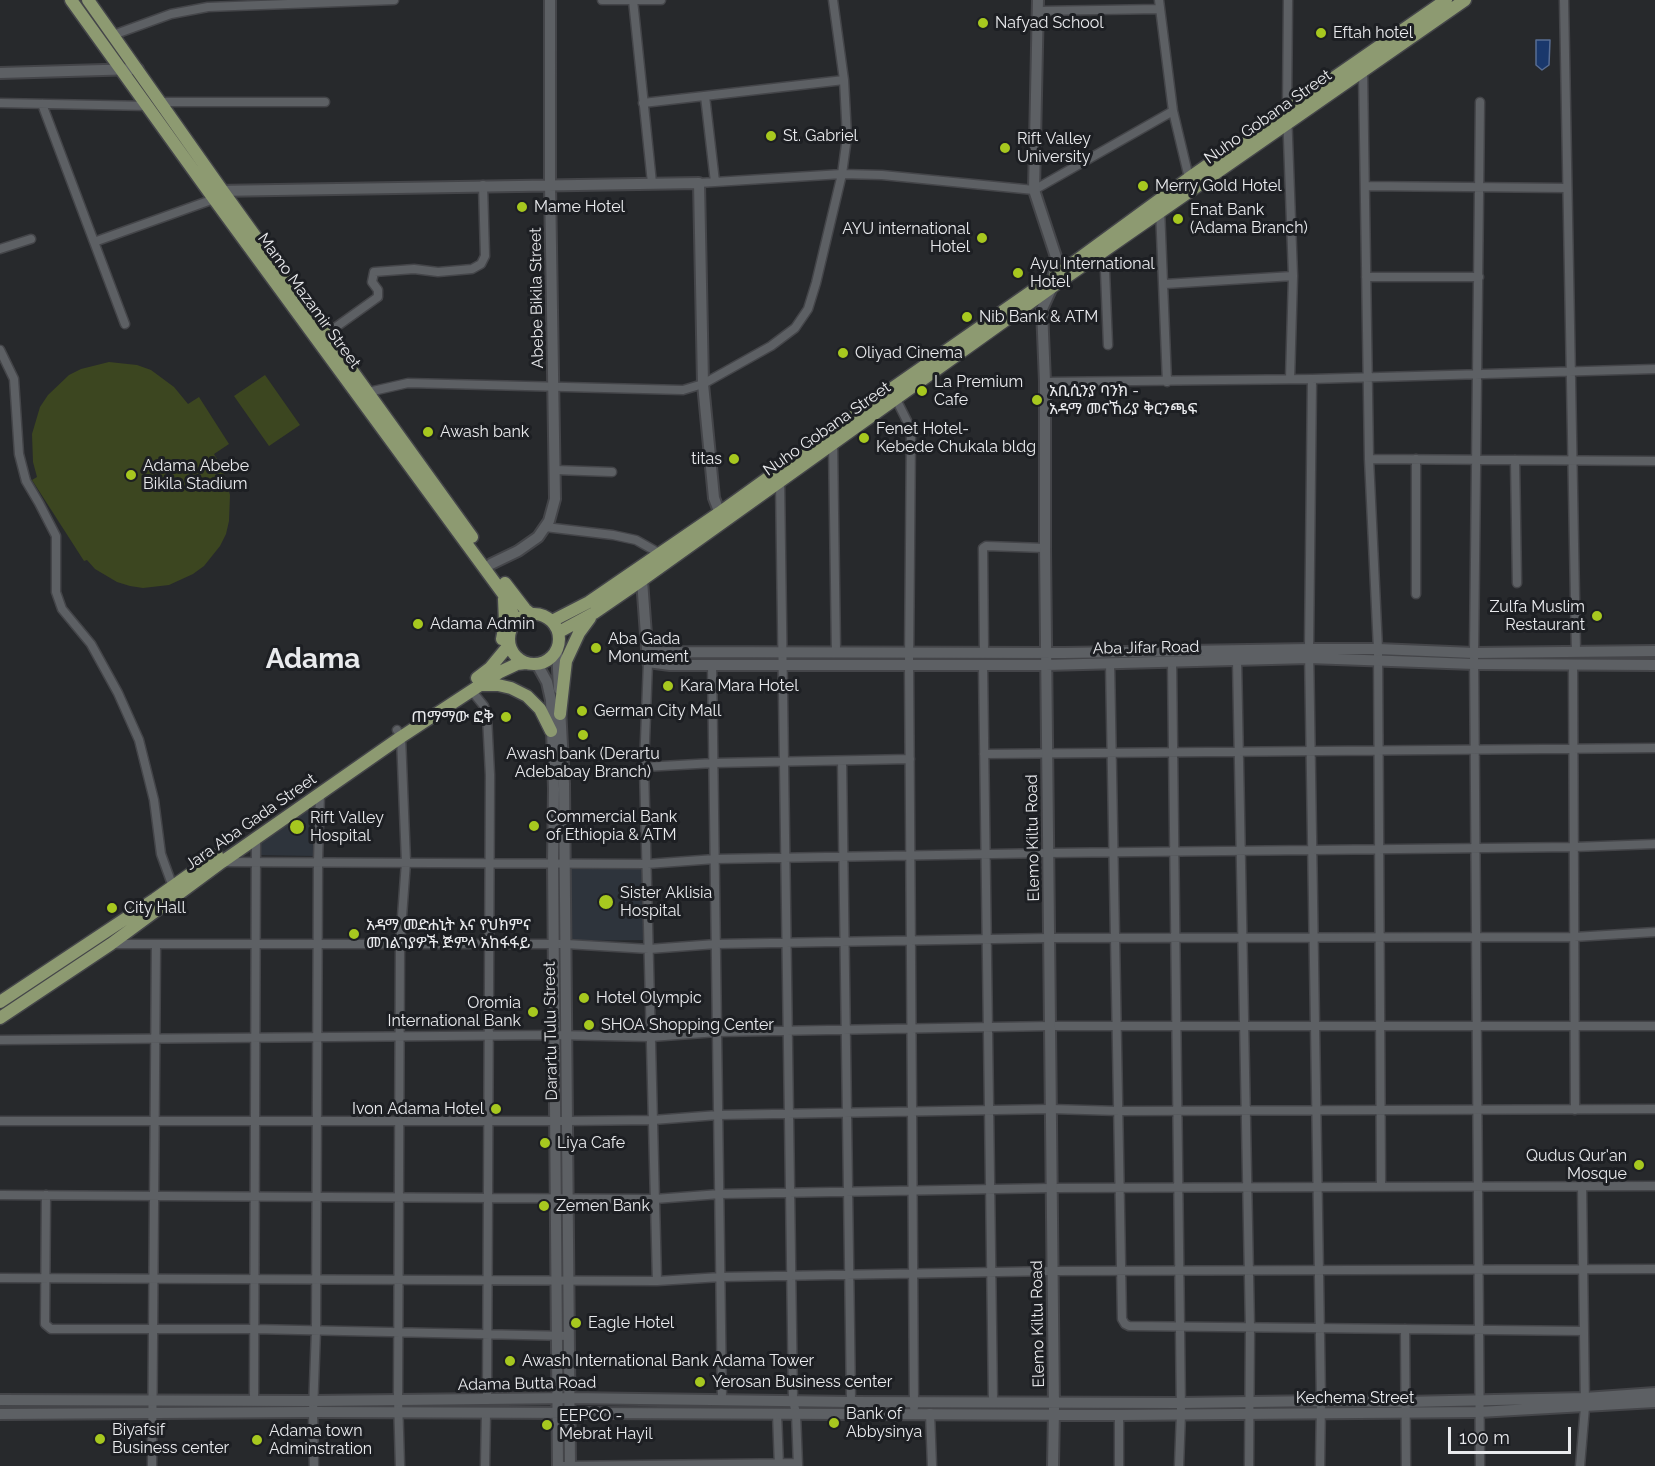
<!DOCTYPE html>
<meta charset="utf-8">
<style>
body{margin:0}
#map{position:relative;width:1655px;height:1466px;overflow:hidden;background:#27292c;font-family:Raleway,sans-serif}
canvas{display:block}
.scale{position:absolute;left:1448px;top:1427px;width:123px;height:27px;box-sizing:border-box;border:3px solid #e9eaed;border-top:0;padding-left:8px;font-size:18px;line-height:21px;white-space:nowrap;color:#e9eaed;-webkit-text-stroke:4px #1d1f23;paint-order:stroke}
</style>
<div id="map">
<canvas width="1655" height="1466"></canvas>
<div class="scale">100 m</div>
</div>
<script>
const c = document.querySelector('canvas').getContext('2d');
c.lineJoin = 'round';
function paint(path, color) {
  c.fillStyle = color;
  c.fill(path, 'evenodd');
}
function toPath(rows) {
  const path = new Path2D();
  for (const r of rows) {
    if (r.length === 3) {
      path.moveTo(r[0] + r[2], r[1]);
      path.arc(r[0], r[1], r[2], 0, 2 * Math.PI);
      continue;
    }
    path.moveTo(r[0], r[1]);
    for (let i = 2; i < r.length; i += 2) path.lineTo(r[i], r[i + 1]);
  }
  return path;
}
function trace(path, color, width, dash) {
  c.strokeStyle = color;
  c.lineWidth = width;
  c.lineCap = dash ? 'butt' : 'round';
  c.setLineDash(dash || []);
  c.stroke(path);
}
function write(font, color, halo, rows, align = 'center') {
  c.font = font + ' Raleway,"Noto Sans Ethiopic",sans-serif';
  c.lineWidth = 6;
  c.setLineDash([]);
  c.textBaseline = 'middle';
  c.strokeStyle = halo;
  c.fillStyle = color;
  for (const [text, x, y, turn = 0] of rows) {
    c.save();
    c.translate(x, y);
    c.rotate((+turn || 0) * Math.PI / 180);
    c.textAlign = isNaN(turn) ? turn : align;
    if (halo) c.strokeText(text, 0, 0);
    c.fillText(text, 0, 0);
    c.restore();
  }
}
paint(toPath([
 [317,799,314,856,259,855,260,839],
 [643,863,645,940,568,941,568,865]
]), '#2e343c');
paint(toPath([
 [109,362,137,365,151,370,174,387,188,404,199,397,229,444,214,454,223,470,230,495,229,521,226,534,220,546,204,566,193,574,169,585,143,588,130,586,117,582,95,569,87,560,84,561,32,480,37,477,33,462,32,434,40,407,48,395,69,375,81,369],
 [265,375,300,425,269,446,234,396]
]), '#3c4620');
const water = toPath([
 [1536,40,1550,40,1549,65,1542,70,1536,65,1536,40]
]);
paint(water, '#1a386c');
trace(water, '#586d93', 1.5);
const street = toPath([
 [602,0,661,0],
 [633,0,652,183],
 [1159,0,1173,111,1189,178],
 [1288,0,1287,111,1293,276,1290,379],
 [1564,0,1576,652],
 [1038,11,1159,9],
 [113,35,171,14,208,7,394,0],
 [1363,72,1369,459,1378,649,1381,1187],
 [705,96,715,182],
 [160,102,325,102],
 [0,103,149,106],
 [643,103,844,80],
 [42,104,125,324],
 [699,183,842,174,882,175,1034,190,1173,111],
 [1365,186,1567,188],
 [1160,209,1167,382],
 [94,242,214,199],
 [0,249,31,239],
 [1099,256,1105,271,1108,345],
 [1366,277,1479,277],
 [1165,284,1293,276],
 [322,337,378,297,378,290,372,282,374,272,414,269,438,272,472,269,481,264,485,256,483,185],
 [0,350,14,379,19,454,26,481,39,503,56,536,56,592,62,609,91,644,118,693,139,740,154,800,161,854,173,887],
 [1312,379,1309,649,1321,1401,1320,1466],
 [1045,382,1312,379,1655,369],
 [364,393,408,383,683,390,703,384,771,346,795,328,808,309,816,283,842,174,847,137,844,80,833,0],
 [894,395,911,429,909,664,914,1407],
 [833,442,836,652],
 [1369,459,1655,461],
 [1416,459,1416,594],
 [1515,460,1517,583],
 [555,470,612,472],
 [780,481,793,1401,796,1413,798,1466],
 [545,527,613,535,636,540,659,553,663,557],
 [984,653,983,548,986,546,1045,548],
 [1237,660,1250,1328,1249,1466],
 [648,662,644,767,657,1281],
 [1172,662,1181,1413,1179,1466],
 [1110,663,1122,1319,1125,1324,1129,1326,1584,1331],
 [712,664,722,1400],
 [983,665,993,1401],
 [1573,665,1575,1110],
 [471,690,484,706,487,716,490,775,487,1400],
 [397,730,401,737,406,862,400,944,398,1399,400,1466],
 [984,754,1655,748],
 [842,761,851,1402],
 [644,767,714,763,910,759],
 [222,862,647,864,715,859,1048,853,1574,847,1655,844],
 [111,944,566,944,649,949,716,944,1049,938,1574,937,1655,932],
 [0,1040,554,1035,651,1037,717,1032,1050,1026,1655,1026],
 [0,1121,567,1121,653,1120,718,1115,1051,1109,1119,1111,1655,1109],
 [0,1195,655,1199,720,1194,1052,1188,1655,1186],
 [46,1195,45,1324,51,1329,254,1329,569,1336],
 [0,1278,657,1281,721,1277,1053,1271,1655,1269],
 [1405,1329,1406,1466],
 [254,1400,256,838],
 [777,1413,779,1466],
 [930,1413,932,1466],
 [1119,1415,1119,1466],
 [152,1466,156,944],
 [314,1466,313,1412,316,1330,318,862,320,793],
 [485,1466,486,1413],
 [563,1466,798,1463],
 [1480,1466,1474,653,1480,102],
 [1580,1466,1585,1407,1582,1186]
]);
const secondary = toPath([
 [1038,0,1034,190,1056,257,1052,287,1042,309,1045,382,1045,548,1054,1408,1053,1466],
 [0,73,138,69],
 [216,191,699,183,703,384,714,498,722,519],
 [491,564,518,551,538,537,549,521,555,499,550,184,550,0],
 [642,580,648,662,670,665,1046,665,1309,658,1474,664,1655,665],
 [557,649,559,689],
 [648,652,1064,653,1309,649,1378,649,1474,653,1655,651],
 [537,664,547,682,551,700,554,789,553,862,558,1466],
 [560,707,564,784,570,1466],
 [0,1400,313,1401,570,1398,851,1402,1181,1403,1321,1401,1405,1402,1585,1398,1655,1393],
 [0,1414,313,1412,1119,1415,1479,1412,1655,1402]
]);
const primary = toPath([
 [71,0,214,199,504,595,513,614,514,623],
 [88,0,222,190,472,537],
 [1055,276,1189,178,1446,0],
 [505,583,525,609,531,614],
 [534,639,25],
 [552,621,589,602,719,513,891,389,1035,289],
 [559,632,594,613,642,580,1052,287,1465,0],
 [502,639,505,623,504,599],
 [477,678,490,668,509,645],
 [481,685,498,685,511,688,527,696,540,709,551,731],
 [560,714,566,661,579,633,590,618],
 [0,1002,155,899,217,855],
 [0,1018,111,944,222,862,401,737,500,672,517,664,526,663]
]);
trace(street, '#444549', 11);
trace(secondary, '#444549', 14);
trace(primary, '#444549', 15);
trace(street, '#5d6064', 8);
trace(secondary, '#5d6064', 10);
trace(primary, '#8d9a71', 12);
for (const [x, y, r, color] of [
 [983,23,6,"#a7c81f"],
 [1321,33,6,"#a7c81f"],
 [771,136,6,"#a7c81f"],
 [1005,148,6,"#a7c81f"],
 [1143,186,6,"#a7c81f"],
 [522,207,6,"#a7c81f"],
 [1178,219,6,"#a7c81f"],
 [982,238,6,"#a7c81f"],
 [1018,273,6,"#a7c81f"],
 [967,317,6,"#a7c81f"],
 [843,353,6,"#a7c81f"],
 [922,391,6,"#a7c81f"],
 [1037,400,6,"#a7c81f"],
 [428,432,6,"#a7c81f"],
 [864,438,6,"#a7c81f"],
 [734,459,6,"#a7c81f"],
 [131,475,6,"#a7c81f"],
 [1597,616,6,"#a7c81f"],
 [418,624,6,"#a7c81f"],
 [596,648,6,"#a7c81f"],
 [668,686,6,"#a7c81f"],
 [582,711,6,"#a7c81f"],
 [506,717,6,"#a7c81f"],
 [583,735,6,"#a7c81f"],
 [534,826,6,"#a7c81f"],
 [297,827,8,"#a7c81f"],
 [606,902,8,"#a7c81f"],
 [112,908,6,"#a7c81f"],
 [354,934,6,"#a7c81f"],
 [584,998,6,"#a7c81f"],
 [533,1012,6,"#a7c81f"],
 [589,1025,6,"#a7c81f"],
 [496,1109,6,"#a7c81f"],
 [545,1143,6,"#a7c81f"],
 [1639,1165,6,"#a7c81f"],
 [544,1206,6,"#a7c81f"],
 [576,1323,6,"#a7c81f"],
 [510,1361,6,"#a7c81f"],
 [700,1382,6,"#a7c81f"],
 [834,1423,6,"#a7c81f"],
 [547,1425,6,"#a7c81f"],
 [100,1439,6,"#a7c81f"],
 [257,1440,6,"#a7c81f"]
]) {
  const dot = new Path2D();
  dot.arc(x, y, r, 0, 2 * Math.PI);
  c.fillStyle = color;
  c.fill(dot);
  trace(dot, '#1d1f23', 2);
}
write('16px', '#e9eaed', '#1d1f23', [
 ["Nafyad School",995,23],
 ["Eftah hotel",1333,33],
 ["St. Gabriel",783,136],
 ["Rift Valley",1017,139],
 ["University",1017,157],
 ["Merry Gold Hotel",1155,186],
 ["Mame Hotel",534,207],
 ["Enat Bank",1190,210],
 ["(Adama Branch)",1190,228],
 ["AYU international",970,229,"right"],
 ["Hotel",970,247,"right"],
 ["Ayu International",1030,264],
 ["Hotel",1030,282],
 ["Nib Bank & ATM",979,317],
 ["Oliyad Cinema",855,353],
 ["La Premium",934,382],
 ["Cafe",934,400],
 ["አቢሲንያ ባንክ -",1049,391],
 ["አዳማ መናኸሪያ ቅርንጫፍ",1049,409],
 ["Fenet Hotel-",876,429],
 ["Kebede Chukala bldg",876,447],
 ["Awash bank",440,432],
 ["titas",722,459,"right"],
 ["Adama Abebe",143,466],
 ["Bikila Stadium",143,484],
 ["Zulfa Muslim",1585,607,"right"],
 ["Restaurant",1585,625,"right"],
 ["Adama Admin",430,624],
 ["Aba Gada",608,639],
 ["Monument",608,657],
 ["Kara Mara Hotel",680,686],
 ["German City Mall",594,711],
 ["ጠማማው ፎቅ",494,717,"right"],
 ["Awash bank (Derartu",583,754,"center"],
 ["Adebabay Branch)",583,772,"center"],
 ["Commercial Bank",546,817],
 ["of Ethiopia & ATM",546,835],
 ["Rift Valley",310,818],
 ["Hospital",310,836],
 ["Sister Aklisia",620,893],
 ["Hospital",620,911],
 ["City Hall",124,908],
 ["አዳማ መድሐኒት እና የህክምና",366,925],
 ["መገልገያዎች ጅምላ አከፋፋይ",366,943],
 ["Hotel Olympic",596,998],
 ["Oromia",521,1003,"right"],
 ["International Bank",521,1021,"right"],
 ["SHOA Shopping Center",601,1025],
 ["Ivon Adama Hotel",484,1109,"right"],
 ["Liya Cafe",557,1143],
 ["Qudus Qur'an",1627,1156,"right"],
 ["Mosque",1627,1174,"right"],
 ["Zemen Bank",556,1206],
 ["Eagle Hotel",588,1323],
 ["Awash International Bank Adama Tower",522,1361],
 ["Yerosan Business center",712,1382],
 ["Bank of",846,1414],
 ["Abbysinya",846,1432],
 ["EEPCO -",559,1416],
 ["Mebrat Hayil",559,1434],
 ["Biyafsif",112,1430],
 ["Business center",112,1448],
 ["Adama town",269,1431],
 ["Adminstration",269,1449]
], 'left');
write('16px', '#e9eaed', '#1d1f23', [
 ["Nuho Gobana Street",1268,117,-35],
 ["Abebe Bikila Street",537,298,-91],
 ["Mamo Mazamir Street",309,301,54],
 ["Nuho Gobana Street",827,429,-35],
 ["Aba Jifar Road",1146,648,-1],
 ["Jara Aba Gada Street",251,822,-35],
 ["Elemo Kiltu Road",1033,838,-91],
 ["Darartu Tulu Street",551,1031,-91],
 ["Elemo Kiltu Road",1038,1324,-91],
 ["Adama Butta Road",527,1384,-1],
 ["Kechema Street",1355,1398]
]);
write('bold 28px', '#e9eaed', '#1d1f23', [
 ["Adama",313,660]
]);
</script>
